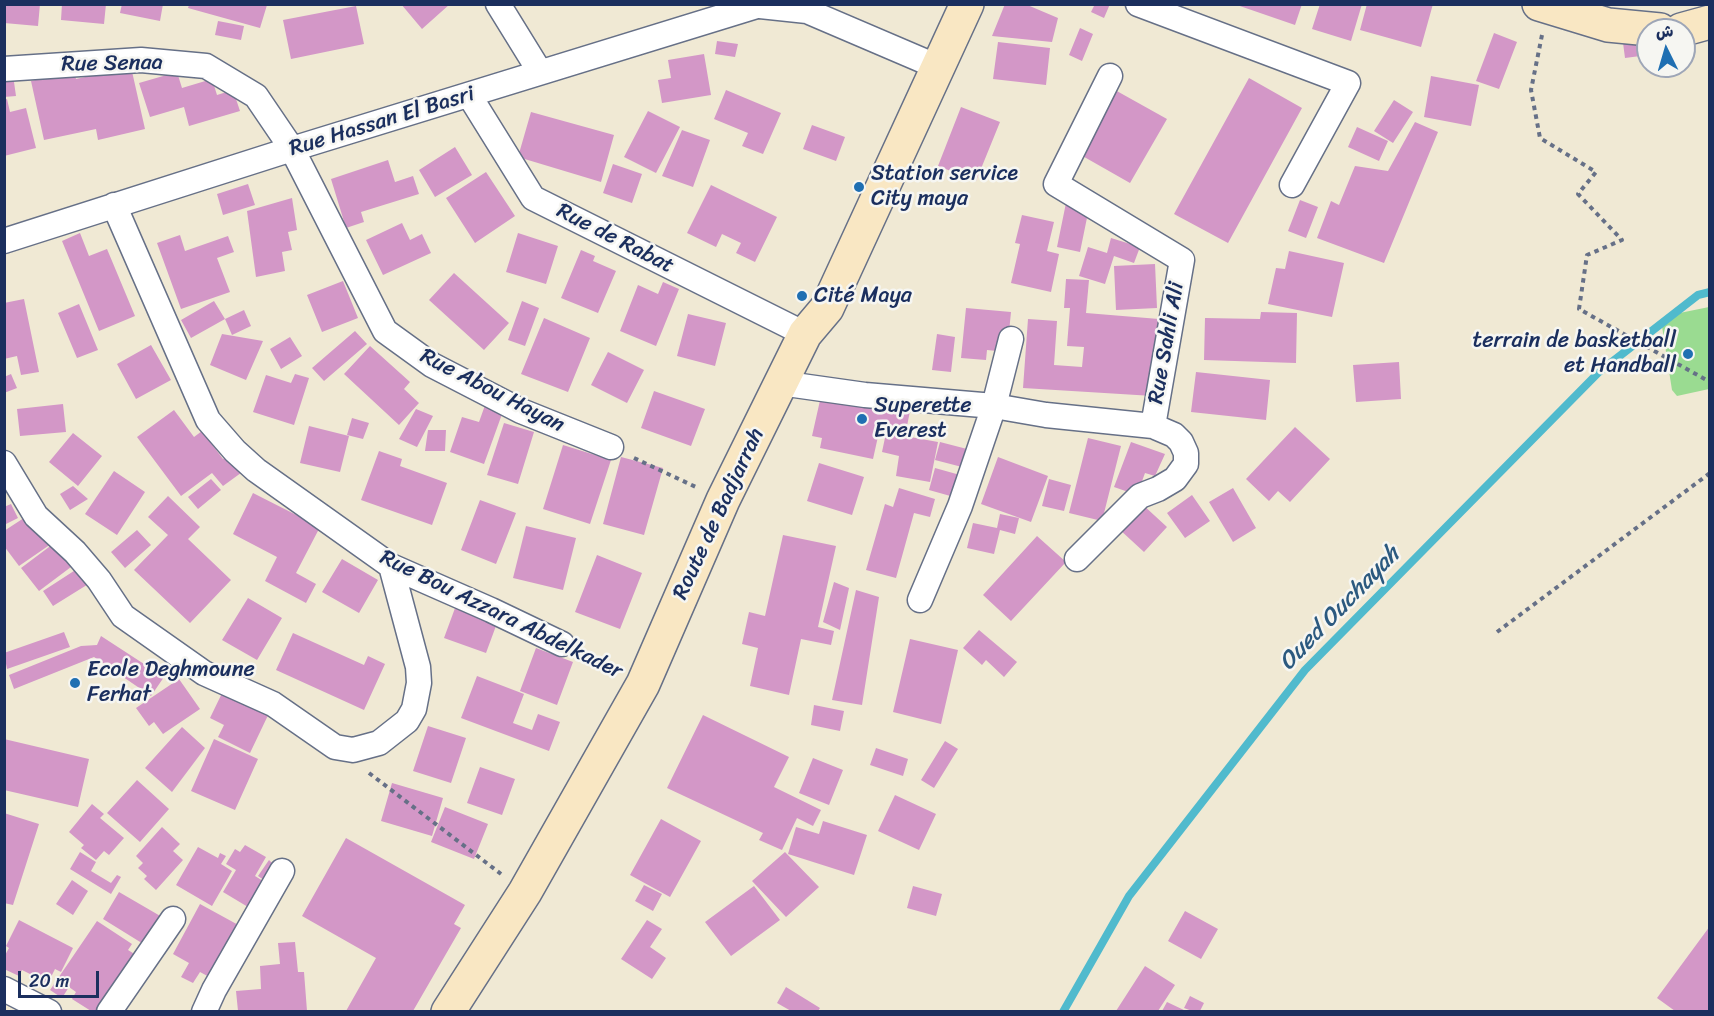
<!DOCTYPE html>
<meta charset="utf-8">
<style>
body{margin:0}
#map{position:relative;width:1714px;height:1016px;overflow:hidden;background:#f0e9d4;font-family:Sriracha,"Playpen Sans Arabic",sans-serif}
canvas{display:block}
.frame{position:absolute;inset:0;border:6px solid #1b2f5e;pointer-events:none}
.north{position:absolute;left:1636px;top:18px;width:60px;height:60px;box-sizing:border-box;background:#f6f6f2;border:2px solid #9ea6b7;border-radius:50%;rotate:355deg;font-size:16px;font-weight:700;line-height:24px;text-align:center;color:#1b2f5e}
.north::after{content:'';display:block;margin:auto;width:21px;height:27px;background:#1f6fb2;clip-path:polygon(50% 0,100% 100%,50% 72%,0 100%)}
.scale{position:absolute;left:18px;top:971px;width:81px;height:27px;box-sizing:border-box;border:3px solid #1b2f5e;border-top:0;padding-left:8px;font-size:18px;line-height:21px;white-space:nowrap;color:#1b2f5e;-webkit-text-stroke:4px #f6f6f2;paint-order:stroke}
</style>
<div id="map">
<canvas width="1714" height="1016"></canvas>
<div class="frame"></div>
<div class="north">ش</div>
<div class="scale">20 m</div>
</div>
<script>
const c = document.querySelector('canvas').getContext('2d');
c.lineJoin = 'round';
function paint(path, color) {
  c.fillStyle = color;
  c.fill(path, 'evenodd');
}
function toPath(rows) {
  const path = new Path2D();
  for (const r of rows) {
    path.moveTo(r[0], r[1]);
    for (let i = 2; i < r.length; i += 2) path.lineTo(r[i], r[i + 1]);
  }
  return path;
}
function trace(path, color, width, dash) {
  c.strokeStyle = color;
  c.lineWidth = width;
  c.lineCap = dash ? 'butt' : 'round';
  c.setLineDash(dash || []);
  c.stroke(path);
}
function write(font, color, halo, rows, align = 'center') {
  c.font = font + ' Sriracha,sans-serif';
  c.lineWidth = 5;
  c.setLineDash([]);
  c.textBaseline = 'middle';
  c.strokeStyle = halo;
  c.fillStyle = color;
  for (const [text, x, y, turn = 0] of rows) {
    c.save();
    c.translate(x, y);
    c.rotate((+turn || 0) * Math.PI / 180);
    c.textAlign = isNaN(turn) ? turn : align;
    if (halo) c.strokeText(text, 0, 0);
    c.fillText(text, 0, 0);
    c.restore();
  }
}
paint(toPath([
 [1709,307,1709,389,1677,396,1672,390,1661,320,1670,315]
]), '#9adb91');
trace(toPath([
 [1063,1012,1129,896,1305,670,1599,372,1698,295,1710,292]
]), '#50bacd', 8);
paint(toPath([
 [4,4,40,4,38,26,4,23],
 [62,4,106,4,104,24,61,20],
 [122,4,163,4,160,21,120,13],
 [401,4,450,4,422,29],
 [1005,4,1025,4,1058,18,1052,42,992,36],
 [1095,4,1110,4,1104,18,1091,12],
 [1234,4,1302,4,1295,25],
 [1320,4,1362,4,1351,41,1312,29],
 [1367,4,1433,4,1421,47,1360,30],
 [189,5,267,5,260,28,188,8],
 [356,6,364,44,291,59,283,20],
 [218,21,244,26,241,40,215,35],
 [1080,28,1093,34,1082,61,1069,55],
 [1648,31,1648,55,1625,58,1622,35],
 [1494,33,1517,42,1499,89,1476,81],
 [717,41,738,44,735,57,715,54],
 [998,42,1050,48,1046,85,993,79],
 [704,54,711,95,662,103,658,80,671,78,668,60],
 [131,67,145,129,98,140,96,129,44,140,31,81,74,71,76,79],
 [12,68,16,96,4,97,4,69],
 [177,72,182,88,212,79,217,95,233,90,240,111,189,126,184,107,150,117,139,83],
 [1431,76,1479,85,1471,126,1424,117],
 [1249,78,1302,108,1228,243,1174,214],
 [726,90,781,113,763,154,742,146,748,133,714,119],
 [1115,90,1167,119,1130,183,1079,154],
 [7,99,10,112,26,108,36,148,4,156,4,100],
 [1394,100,1413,112,1393,143,1374,131],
 [961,107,1000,122,976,181,938,166],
 [648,111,680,127,656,173,624,157],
 [531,112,614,135,601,182,518,157],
 [1415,122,1438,132,1384,263,1317,238,1331,201,1339,205,1355,166,1388,171],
 [812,125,845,137,836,161,803,149],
 [1357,127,1388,141,1379,161,1348,147],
 [682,130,710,140,693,187,662,176],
 [455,147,472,175,435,197,419,170],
 [388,160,395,182,413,176,419,194,361,212,364,222,346,228,331,179],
 [613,164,642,174,632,203,603,193],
 [486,172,515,216,475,243,446,198],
 [248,184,255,205,223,215,217,194],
 [711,185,777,217,755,262,736,253,741,243,722,234,716,247,687,233],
 [292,198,297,230,288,232,292,250,282,252,285,271,256,277,247,211],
 [1300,200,1318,207,1306,238,1288,231],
 [1066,203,1089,208,1080,252,1057,247],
 [1022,215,1054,222,1047,251,1059,254,1051,292,1011,283,1020,244,1015,243],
 [402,223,410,240,422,234,431,253,383,275,366,240],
 [80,233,89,256,107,249,135,316,99,331,62,241],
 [518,233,558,246,546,284,506,272],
 [180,235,185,251,228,236,234,252,217,258,230,292,181,309,157,243],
 [1111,238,1140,247,1134,263,1114,256,1105,284,1079,276,1088,247,1107,253],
 [581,250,595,256,593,261,616,271,598,313,561,298],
 [1289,251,1344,263,1332,317,1268,304,1276,268,1285,269],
 [1155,264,1157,308,1116,310,1114,266],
 [454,273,509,323,484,350,429,300],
 [1066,279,1089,280,1086,313,1159,319,1153,396,1023,388,1028,319,1057,321,1054,365,1082,367,1084,347,1067,346,1070,308,1064,308],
 [343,281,358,318,322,332,307,295],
 [663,282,679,289,656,346,620,331,638,285,658,294],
 [24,299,39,372,21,375,17,356,4,359,4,303],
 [214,301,225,319,191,338,181,320],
 [522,301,539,308,525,346,508,340],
 [79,304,98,350,77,358,58,313],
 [966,308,1011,312,1007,352,987,350,986,360,961,358],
 [244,310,251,326,232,335,225,319],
 [1261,312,1297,313,1296,363,1204,360,1205,318,1260,319],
 [688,314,726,323,715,366,677,356],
 [544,318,590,338,568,392,521,374],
 [355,331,367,344,324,381,312,368],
 [222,334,263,341,246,380,210,365],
 [937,334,955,337,951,372,932,370],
 [290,337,302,356,281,369,270,349],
 [151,345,171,380,136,399,117,364],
 [370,346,410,382,404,389,419,403,399,425,344,374],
 [608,352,644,370,627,403,591,385],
 [1399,362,1401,399,1356,402,1353,365],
 [1196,372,1270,380,1266,420,1191,412],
 [11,374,17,388,4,393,4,377],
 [295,374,309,378,294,425,253,412,266,375,291,383],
 [654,391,705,409,691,446,641,428],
 [821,396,911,406,905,436,938,442,930,482,896,476,899,456,882,452,886,433,879,432,873,459,820,448,822,438,812,436],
 [488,397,506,403,484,464,450,452,462,417,479,422],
 [63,404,66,432,20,436,17,409],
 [416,409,433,416,417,447,399,439],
 [174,410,194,437,202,431,223,459,232,453,245,470,223,486,212,473,181,496,137,437],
 [352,418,369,423,363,439,347,435],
 [504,423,534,432,518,484,487,475],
 [309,426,349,436,340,472,300,463],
 [1295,427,1330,459,1290,502,1278,491,1269,501,1246,479],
 [428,430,446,430,445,451,425,451],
 [73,433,102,456,78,486,49,462],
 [1088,438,1121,446,1102,521,1069,513],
 [940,442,967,449,962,467,935,460],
 [1131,442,1165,454,1155,476,1145,473,1137,495,1114,487],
 [563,445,611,460,590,524,543,509],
 [379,451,402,459,400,466,447,483,432,525,361,500],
 [621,457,663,468,644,535,603,524],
 [998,457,1048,476,1031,522,981,504],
 [819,463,864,477,852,515,807,501],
 [935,468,960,475,954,497,929,490],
 [114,471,145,492,117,535,85,514],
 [211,479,221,490,198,509,188,497],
 [1049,479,1071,485,1064,511,1042,506],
 [73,486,88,499,70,510,60,494],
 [899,488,935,499,930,517,914,513,896,578,866,570,885,504,893,507],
 [1233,488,1256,528,1233,542,1209,502],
 [253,493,320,527,296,573,316,584,306,603,265,581,277,557,233,534],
 [1192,495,1210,521,1185,538,1167,513],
 [168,496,200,527,188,539,231,580,190,623,134,570,168,535,148,517],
 [480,500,516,513,496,564,461,550],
 [11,504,18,518,4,525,4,507],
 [1142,504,1167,527,1144,552,1119,529],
 [30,514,51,544,19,566,4,546,4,531],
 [1000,514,1019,518,1015,534,1000,530,994,554,967,548,973,523,997,528],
 [526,526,576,538,563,590,513,578],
 [137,530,151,545,125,568,111,552],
 [783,535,836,546,818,627,834,631,831,645,801,639,789,695,750,686,758,648,742,644,749,612,765,616],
 [1037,536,1066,562,1011,621,983,595],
 [53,544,71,567,39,591,21,568],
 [597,555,642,573,620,629,575,612],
 [342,559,378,580,359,613,322,592],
 [80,567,90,583,53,606,43,591],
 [834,582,849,588,840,630,823,622],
 [856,590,879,597,862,705,832,700],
 [248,598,282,618,257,660,222,640],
 [458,600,500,615,486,653,444,638],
 [979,630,1017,662,1004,677,986,660,982,665,963,648],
 [64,632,70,647,7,669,4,653],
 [293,633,364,665,368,656,385,664,364,710,276,670],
 [101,636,164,677,151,696,94,657,14,689,9,675,81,646,97,645],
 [910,639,958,650,941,724,893,712],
 [536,648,573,662,557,705,520,691],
 [477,676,524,694,513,723,532,730,538,714,560,722,549,751,461,718],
 [179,679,200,709,163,734,154,722,149,726,136,708],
 [225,687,271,709,250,753,218,737,224,725,210,718],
 [814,705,844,711,840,731,811,725],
 [703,715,789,757,774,787,821,810,813,826,797,818,782,850,759,840,763,833,667,788],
 [428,726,466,738,451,783,413,771],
 [182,727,205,748,172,792,145,768],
 [4,739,89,759,78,807,4,790],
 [214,739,258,759,235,810,191,791],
 [945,741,958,749,934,788,921,780],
 [876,748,908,759,903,776,870,765],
 [813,758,843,770,829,805,799,793],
 [480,767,515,779,502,815,467,803],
 [137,780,169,809,140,842,107,813],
 [392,783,443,798,432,836,381,821],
 [895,795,936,814,919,850,878,831],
 [92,804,104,814,100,818,124,838,109,855,104,851,96,860,81,848,84,845,69,832],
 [445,807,488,824,474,859,431,842],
 [4,813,39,824,13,905,4,903],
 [661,819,701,841,670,897,630,875],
 [823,821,867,835,854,875,788,854,796,827,819,834],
 [162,827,180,844,173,851,183,860,156,890,144,879,147,876,138,868,143,863,136,856],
 [346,838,465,905,454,924,461,928,413,1011,346,1011,376,958,302,916],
 [245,845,266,857,255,876,263,881,253,910,223,892,236,870,226,864,235,849,240,852],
 [198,847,218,858,220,853,226,856,221,864,232,871,212,906,176,885],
 [80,852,96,862,91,871,111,883,117,875,121,877,111,894,70,869],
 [785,852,819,887,786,917,752,881],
 [269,860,273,864,266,873,271,876,267,882,258,876],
 [72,880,88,891,73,915,56,904],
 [644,885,662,894,653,911,635,901],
 [754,886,780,920,731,956,705,922],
 [913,886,942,894,936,916,907,908],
 [119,892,162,917,145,945,103,919],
 [200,904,242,927,213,979,200,972,193,983,181,977,189,963,173,954],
 [1185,911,1218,929,1201,959,1168,941],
 [19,920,73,948,61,972,55,969,46,987,32,980,34,976,22,970,19,976,4,969,4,957,9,948,6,946],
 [647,920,662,929,650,947,666,958,652,979,621,959],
 [97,921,132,944,128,950,136,955,98,1011,91,1011,72,999,76,992,69,987,62,998,50,990],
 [1710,926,1710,1011,1675,1011,1657,998],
 [295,942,298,972,304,972,307,1011,238,1011,236,991,261,989,260,966,280,964,278,943],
 [1145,966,1175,985,1158,1011,1116,1011],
 [786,987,820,1008,818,1011,791,1011,777,1003],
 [1190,996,1204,1003,1200,1011,1192,1011,1184,1008],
 [1167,1002,1186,1011,1162,1011]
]), '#d397c7');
const street = toPath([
 [498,4,540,72],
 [1138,4,1348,83,1292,185],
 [760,6,807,11,938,67],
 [4,69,141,60,206,66,256,96,292,149,385,331,432,365,521,411,611,447],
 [469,95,533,198,805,334],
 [114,205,208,420,235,451,256,470,391,566,491,610,562,644],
 [4,241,292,149,763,4],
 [780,383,865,395,994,406,1046,415,1153,426,1182,260,1056,184,1110,76],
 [4,463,36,516,75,552,99,580,123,616,204,673,273,704,335,747,353,750,379,743,407,721,414,709,419,683,418,667,391,566],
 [1077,559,1140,496,1158,489,1175,479,1186,464,1186,453,1181,442,1174,435,1153,426],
 [920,600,960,506,994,406,1011,339],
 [4,989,49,1012],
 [109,1012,173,919],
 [204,1012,214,990,282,871]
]);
const secondary = toPath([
 [1539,4,1608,25,1660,30],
 [1681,30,1710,22],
 [448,1012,525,892,643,684,723,500,805,334,827,308,967,4]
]);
trace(street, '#667087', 27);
trace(secondary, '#667087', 36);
trace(toPath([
 [1542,35,1531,90,1540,138,1596,172,1578,194,1622,240,1587,255,1579,309,1710,382],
 [634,458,698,488],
 [1497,632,1710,473],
 [585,655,616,670],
 [369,773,501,874]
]), '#667087', 4, [4.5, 4.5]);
trace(street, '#fff', 24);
trace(secondary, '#f9e7c3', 33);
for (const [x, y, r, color] of [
 [859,187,6,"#1f6fb2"],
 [802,296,6,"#1f6fb2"],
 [1688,354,6,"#1f6fb2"],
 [862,419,6,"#1f6fb2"],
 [75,683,6,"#1f6fb2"]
]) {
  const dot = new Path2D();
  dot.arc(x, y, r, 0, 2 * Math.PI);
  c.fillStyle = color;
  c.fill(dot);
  trace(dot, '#f6f6f2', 2);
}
write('22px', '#1b2f5e', '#f6f6f2', [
 ["Rue Senaa",112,64,-1],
 ["Rue Hassan El Basri",382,122,-17],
 ["Rue de Rabat",615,239,27],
 ["Rue Sahli Ali",1167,343,-80],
 ["Rue Abou Hayan",492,391,27],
 ["Route de Badjarrah",719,514,-65],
 ["Rue Bou Azzara Abdelkader",501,615,26]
]);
write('22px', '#1b2f5e', '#f6f6f2', [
 ["Station service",871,174],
 ["City maya",871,199],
 ["Cité Maya",814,296],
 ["terrain de basketball",1676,341,"right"],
 ["et Handball",1676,366,"right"],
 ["Superette",874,406],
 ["Everest",874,431],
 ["Ecole Deghmoune",87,670],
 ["Ferhat",87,695]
], 'left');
write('italic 24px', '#2b597f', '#f6f6f2', [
 ["Oued Ouchayah",1340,609,-46]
]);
</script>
